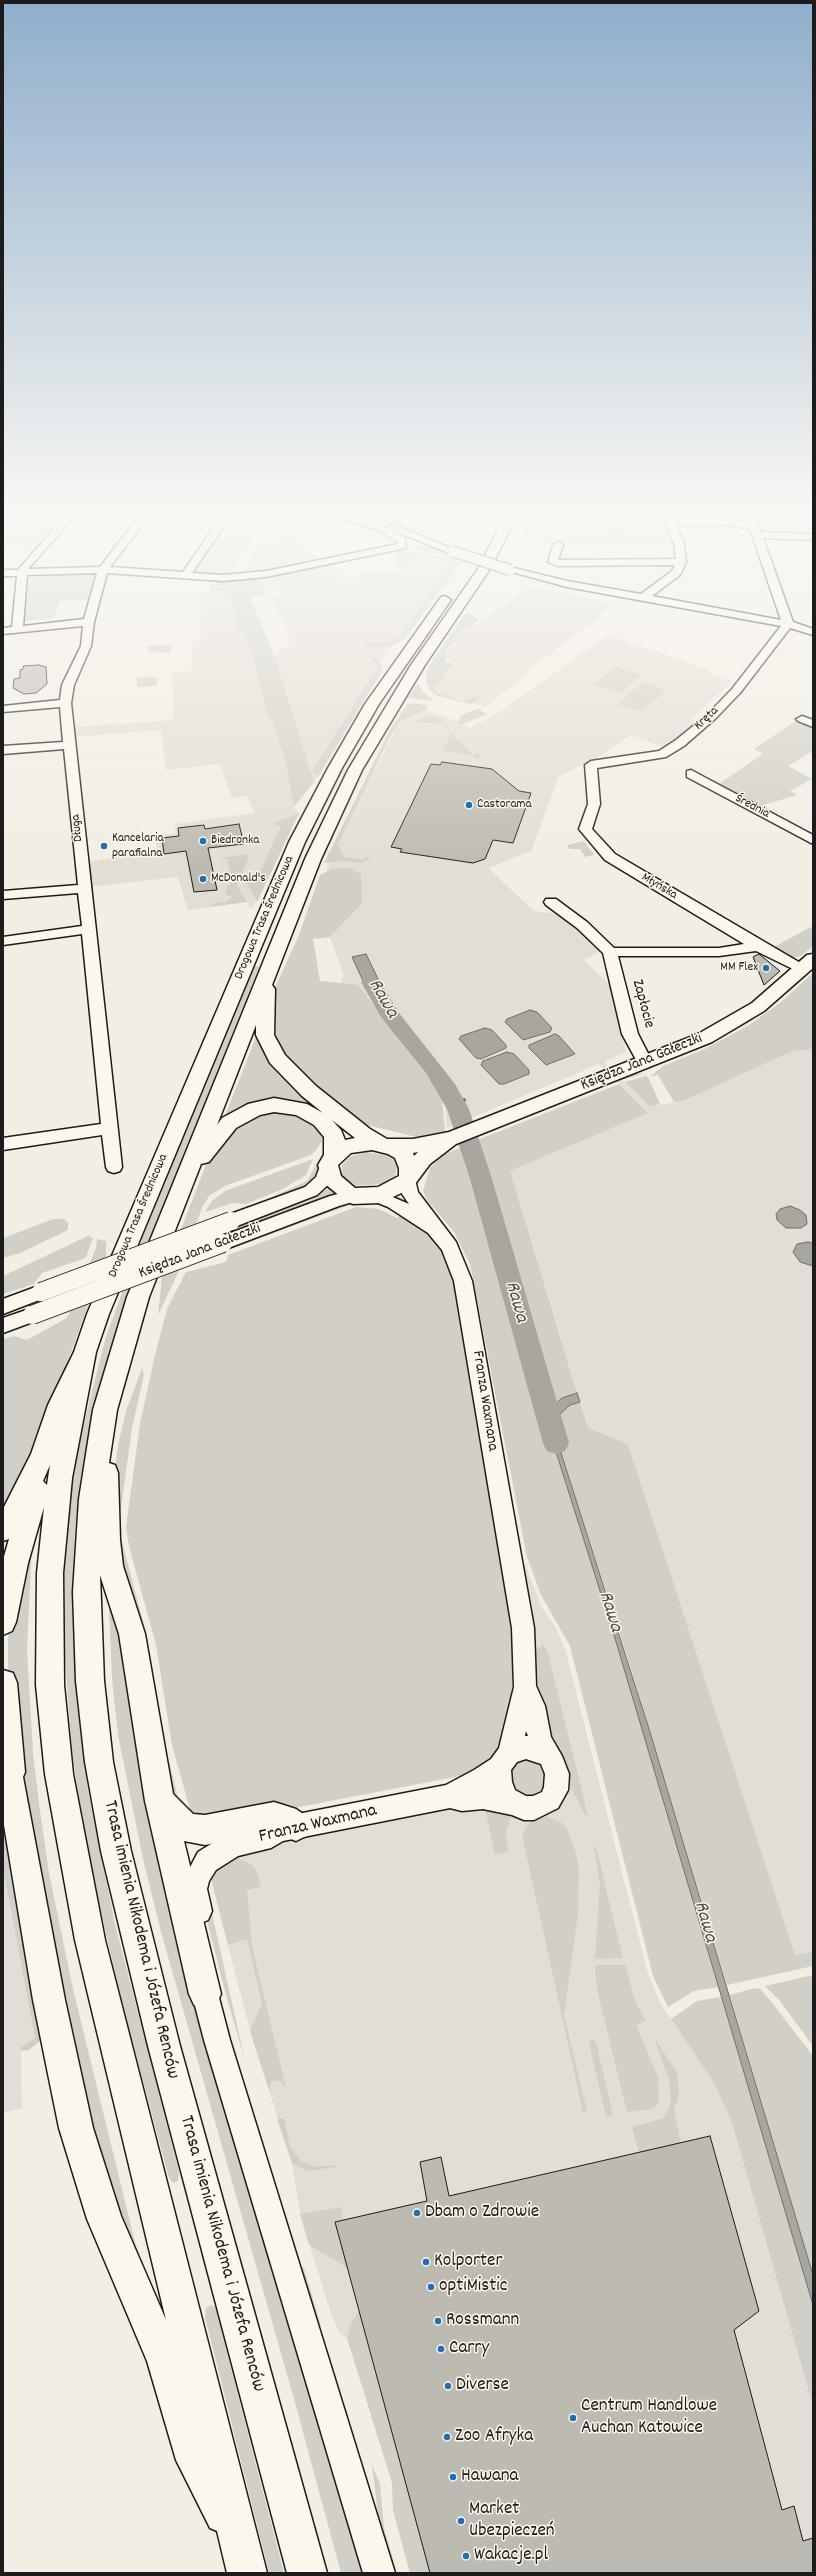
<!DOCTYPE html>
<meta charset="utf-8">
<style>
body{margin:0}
#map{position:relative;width:816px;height:2576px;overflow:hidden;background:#f2eee4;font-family:Dekko,sans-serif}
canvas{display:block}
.frame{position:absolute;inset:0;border:4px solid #1c1c1c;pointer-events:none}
</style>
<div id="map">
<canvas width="816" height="2576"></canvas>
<div class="frame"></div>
</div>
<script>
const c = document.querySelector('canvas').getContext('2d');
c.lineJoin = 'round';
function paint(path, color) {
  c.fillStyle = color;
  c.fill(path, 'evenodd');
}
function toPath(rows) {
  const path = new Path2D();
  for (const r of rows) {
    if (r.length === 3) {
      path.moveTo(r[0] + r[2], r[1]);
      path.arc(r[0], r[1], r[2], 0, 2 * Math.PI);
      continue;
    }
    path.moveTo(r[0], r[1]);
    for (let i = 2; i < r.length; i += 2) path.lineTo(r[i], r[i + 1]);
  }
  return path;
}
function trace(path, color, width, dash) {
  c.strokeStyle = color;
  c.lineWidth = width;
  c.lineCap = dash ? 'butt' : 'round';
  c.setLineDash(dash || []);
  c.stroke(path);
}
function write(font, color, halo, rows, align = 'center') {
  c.font = font + ' Dekko,sans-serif';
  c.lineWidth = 3;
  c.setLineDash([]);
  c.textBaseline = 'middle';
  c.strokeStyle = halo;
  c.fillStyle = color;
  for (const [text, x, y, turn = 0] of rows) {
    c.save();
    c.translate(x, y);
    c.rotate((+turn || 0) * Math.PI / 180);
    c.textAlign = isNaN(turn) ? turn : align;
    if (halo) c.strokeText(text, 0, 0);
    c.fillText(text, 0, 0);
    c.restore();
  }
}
paint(toPath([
 [19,510,69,510,33,550,7,547,3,552,3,530,8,530,18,520,13,517],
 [369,510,473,510,451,523,451,525,429,536,399,526,401,523,391,522],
 [538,510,663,510,673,543,550,543,520,536],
 [216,535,253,538,229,575,190,574],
 [293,536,318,558,332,562,342,578,358,576,357,574,402,570,401,564,417,563,427,557,452,560,378,666,312,771,318,777,314,782,274,657,291,641,271,596,282,595,276,584,268,585,263,573,243,574,262,541],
 [530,587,581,596,611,605,591,624,526,671,529,673,485,707,435,691,436,684,447,676,442,674,455,665,448,661,445,656,448,650,460,639,456,637],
 [201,592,229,592,237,627,251,647,266,711,272,721,286,765,294,807,299,813,258,900,250,909,247,902,188,910,178,877,89,887,86,862,157,852,155,836,176,833,175,824,254,813,248,796,232,798,220,764,166,770,161,730,74,737,73,728,76,727,173,720,172,673,191,671,193,641,201,637],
 [608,635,704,668,717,677,732,681,692,719,698,721,667,748,631,735,593,760,559,776,531,851,488,868,534,911,565,915,603,950,584,960,610,985,626,1052,604,1062,650,1107,683,1101,793,1051,813,1049,813,1952,795,1956,628,1444,588,1428,510,1171,648,1113,599,1064,447,1128,444,1099,433,1084,339,987,344,976,330,937,361,903,326,874,335,844,400,722,426,710,458,721,469,729,498,713],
 [522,1557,542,1608,555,1626,565,1649,648,1974,660,2003,714,2083,732,2123,813,2406,813,2573,410,2573,393,2510,392,2483,378,2433,347,2338,340,2334,332,2317,300,2214,292,2163,250,2031,209,1871,238,1849,474,1802,512,1813,529,1822,552,1812,559,1805,567,1791,539,1708,532,1607],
 [3,1869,35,2038,21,2047,22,2108,3,2113]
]), '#e2ded5');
paint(toPath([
 [608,520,624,520,627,532,610,532],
 [547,521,591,521,593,530,549,530],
 [426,545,454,556,445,557,409,548],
 [405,550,442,558,457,557,463,559,406,638,389,647,366,647,363,644,365,643,385,643,393,641,391,636,400,635,452,561,427,557,417,563,402,564,403,570,400,570,395,557,397,556,395,551],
 [95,574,88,600,60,601,54,618,25,621,29,577],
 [254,576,261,578,267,594,250,597,274,655,314,782,294,807,286,765,272,721,266,711,251,647,237,627,229,592,210,591,210,586,220,580],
 [469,613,479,620,455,637,459,639,446,650,445,661,455,665,443,673,447,676,434,687,437,692,461,700,469,700,476,696,481,698,471,704,437,696,429,689,426,682,428,668,433,660,465,614],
 [171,645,171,652,149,653,148,646],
 [357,651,376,658,382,665,382,671,318,777,312,771,378,666,367,655,353,653],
 [615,667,641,675,619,693,593,684],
 [157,677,157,686,137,687,137,678],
 [644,682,667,690,641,712,617,704],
 [418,683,423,692,434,701,408,698],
 [413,703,426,705,427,709,400,722,389,739,338,844,344,857,364,860,366,856,371,858,362,863,344,861,324,863,392,726,408,704],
 [481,708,481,711,488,714,460,725,458,723,461,715],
 [431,716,446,720,436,724,415,721,413,724,411,723,417,720],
 [797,720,813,728,813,751,788,766,812,779,790,791,797,795,757,807,719,784,763,754,754,749],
 [455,730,457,732,452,734,473,754,479,753,481,758,475,759,475,756,442,751,451,734],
 [299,813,258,900,257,901,246,882,248,879,256,880,281,826,274,825,276,822],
 [584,841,594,855,585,857,580,849,570,849,567,845],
 [244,854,249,857,237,886,247,902,208,907,214,905,215,902,225,903,232,897,225,894,227,887,233,881,229,874,230,870,228,869,230,867,227,866,229,864,226,863,229,860,225,858,221,861,222,858],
 [348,868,361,874,362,903,330,937,313,939,320,981,358,985,429,1077,442,1099,445,1131,416,1137,351,1121,274,1049,274,990,299,935,320,875,332,869],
 [813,926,813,946,801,956,792,958,772,948],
 [254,966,259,967,122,1311,90,1430,79,1488,75,1530,72,1596,74,1653,77,1706,88,1790,115,1924,179,2172,178,2181,173,2183,169,2178,124,2011,96,1890,80,1807,72,1750,64,1646,63,1603,66,1535,77,1451,105,1340,142,1237],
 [813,966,813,969,777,1002,747,1024,706,1046,677,1057,692,1049],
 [813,973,813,1049,793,1051,683,1101,674,1102,658,1075,650,1077,663,1066,707,1048,749,1025,780,1003],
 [256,1037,269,1063,279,1075,321,1110,345,1124,336,1127,309,1107,225,1116],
 [631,1073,643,1074,618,1081,507,1123],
 [646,1076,648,1077,660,1104,650,1107,625,1082],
 [619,1084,648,1113,510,1171,577,1393,562,1398,554,1405,547,1396,475,1141],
 [272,1111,299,1114,325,1131,320,1133,322,1140,318,1148,311,1155,225,1186,209,1196,202,1208,177,1275,158,1315,162,1278,209,1157,231,1125],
 [465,1146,504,1266,550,1434,614,1635,718,1987,694,1991,668,2007,653,1976,570,1646,541,1595,527,1557,470,1264,454,1232,427,1200,423,1191,430,1168,438,1160,438,1157],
 [324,1150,316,1174,307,1185,233,1215,307,1181],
 [366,1152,396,1157,398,1164,395,1176,383,1184,351,1186,342,1178,342,1165,350,1157],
 [313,1159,306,1175,283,1189,246,1204,233,1203,205,1212,212,1201,225,1191],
 [330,1187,337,1194,226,1236,229,1228,313,1199],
 [349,1202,381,1203,394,1210,381,1204,355,1203,220,1253,221,1250],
 [356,1207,379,1209,397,1218,402,1214,428,1232,442,1248,452,1267,469,1356,476,1422,509,1609,512,1647,512,1720,495,1757,480,1769,465,1775,206,1825,194,1824,172,1745,156,1645,129,1546,126,1527,140,1424,155,1355,167,1309,186,1272,226,1262,228,1255],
 [53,1219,64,1219,68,1223,68,1230,20,1253,3,1258,3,1238],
 [88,1236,93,1238,86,1257,83,1259,42,1273,34,1284,3,1294,3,1276],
 [97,1239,106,1241,106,1256,47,1418,3,1520,3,1339,14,1336,27,1340,67,1318,96,1248],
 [142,1368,144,1375,132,1428,119,1523,120,1534,146,1633,166,1749,183,1819,174,1808,117,1548,114,1478,118,1445,126,1411],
 [580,1402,588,1428,628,1444,795,1955,813,1952,813,1966,727,1985,630,1665,555,1434,558,1433,556,1419,560,1414,570,1405],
 [32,1545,27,1649,33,1753,40,1811,49,1873,73,1989,143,2275,101,2182,22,1788,8,1675,8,1639,9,1619],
 [108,1585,366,2573,341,2573,296,2406,161,1932,143,1859,118,1735,112,1679],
 [544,1646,547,1650,588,1816,586,1817,568,1782,539,1708,536,1649],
 [529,1778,19],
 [3,1794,41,2040,29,2050,21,2051,21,2047,35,2038,3,1869],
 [486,1801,512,1813,506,1833,508,1852,495,1855,484,1803,471,1806,474,1802],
 [548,1817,562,1823,567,1829,574,1847,579,1868,578,1914,564,2015,587,2111,583,2112,523,1840,523,1833,529,1823,535,1818],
 [596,1846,613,1918,623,1958,596,1959,595,1957,600,1885,594,1847],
 [238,1858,251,1864,256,1870,261,1887,247,1890,252,1946,285,2084,284,2087,282,2082,276,2080,271,2082,269,2090,250,2031,262,2004,247,1939,228,1945,209,1871,230,1859],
 [202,1901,211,1909,245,2061,226,1995],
 [595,1965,625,1965,635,2001,646,2021,636,2025,658,2077,659,2102,652,2109,627,2112,597,1989],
 [813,1975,813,2046,779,2000,765,1986],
 [755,1988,760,1989,770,2000,813,2056,813,2275,730,1995],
 [721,1997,813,2305,813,2406,732,2123,714,2083,671,2019,697,2001],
 [654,2038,677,2072,679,2094,674,2110,681,2143,639,2153,632,2127,664,2118,671,2103,669,2079],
 [593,2039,596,2042,613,2115,606,2116,589,2043],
 [284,2118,290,2147,301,2161,317,2167,335,2165,335,2167,307,2171,292,2163,277,2119],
 [341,2207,343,2220,348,2268,309,2245,300,2214],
 [302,2267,304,2268,321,2326,318,2326,300,2268],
 [211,2305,216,2308,218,2318,284,2573,269,2573,205,2317,206,2308],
 [359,2311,430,2573,410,2573,393,2510,392,2483,347,2338,351,2323],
 [372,2465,380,2484,384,2528,397,2573,391,2573,380,2530]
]), '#d2cfc6');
const water = toPath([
 [366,954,382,987,384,1002,388,1010,385,1011,370,996,352,957,366,954],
 [530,1010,537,1012,552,1028,550,1032,523,1040,505,1022,507,1019,530,1010],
 [485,1028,492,1030,506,1045,506,1048,481,1059,476,1058,459,1039,461,1036,485,1028],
 [555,1034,559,1036,575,1054,546,1065,529,1048,529,1045,555,1034],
 [507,1052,514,1054,529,1070,529,1074,504,1084,499,1084,481,1065,483,1061,507,1052],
 [790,1206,800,1210,806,1215,807,1224,801,1228,786,1228,777,1220,776,1214,780,1209,790,1206],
 [808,1242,813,1243,813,1266,800,1262,793,1252,797,1244,808,1242],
 [577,1393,580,1402,570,1405,560,1414,556,1419,558,1433,555,1434,650,1732,813,2275,813,2305,614,1635,544,1414,562,1398,577,1393]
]);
paint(water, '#a9a6a0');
trace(water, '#716f6b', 1);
trace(toPath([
 [458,1109,464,1100]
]), '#716f6b', 4);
paint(toPath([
 [371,976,378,978,399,1013,455,1084,469,1109,492,1179,569,1443,565,1451,556,1454,547,1451,543,1443,470,1179,447,1109,426,1073,381,1017,361,982,364,978,371,976]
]), '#a9a6a0');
const building = toPath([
 [39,665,46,667,47,684,36,693,24,694,13,688,14,679,20,678,20,670,23,669,23,666,39,665],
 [442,762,492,769,519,791,531,793,513,843,493,840,485,859,473,863,400,852,402,849,391,847,431,764,440,765,442,762],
 [239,824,244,844,208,848,217,890,194,892,186,851,164,854,162,838,179,836,178,828,204,825,205,829,239,824],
 [759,954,780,971,764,985,753,957,759,954],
 [710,2136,759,2311,734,2330,782,2510,794,2506,803,2541,813,2538,813,2573,430,2573,335,2222,427,2201,420,2162,441,2157,449,2196,710,2136]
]);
paint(building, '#bdbab1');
trace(building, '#1c1c1c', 1);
const minor = toPath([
 [70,510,80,510,28,569,100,567,144,510,154,510,110,567,183,572,225,510,235,510,192,573,223,575,266,571,398,544,397,541,377,530,335,516,323,515,320,510,339,511,389,529,389,525,395,525,457,551,449,553,389,529,405,538,406,548,266,577,223,581,107,573,94,622,91,646,74,685,71,703,122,1167,120,1171,114,1173,108,1171,106,1167,102,1135,3,1150,3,1138,101,1124,82,934,3,945,3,937,82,926,78,893,3,899,3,891,78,885,64,749,3,754,3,746,63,742,60,707,3,712,3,706,60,700,62,685,81,646,83,626,3,634,3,628,12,627,17,576,3,576,3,570,18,570,70,510],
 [97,573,84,619,23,626,27,575,97,573],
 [662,510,672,510,675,520,728,519,748,523,743,510,753,510,761,532,813,534,813,540,763,538,793,622,813,629,813,635,790,628,740,693,716,718,684,746,666,757,597,768,600,804,592,829,615,854,809,968,802,973,797,971,756,951,719,956,618,956,638,1034,653,1063,645,1068,640,1067,622,1034,603,953,577,928,546,905,544,902,546,899,556,899,587,922,614,948,719,948,744,944,605,860,579,829,588,804,585,765,591,761,659,751,676,740,708,714,732,689,781,626,567,587,505,570,510,567,567,581,641,594,672,571,675,565,557,566,548,562,553,545,558,542,563,545,558,560,676,559,674,544,662,510],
 [728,525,750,529,781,620,652,596,680,575,686,562,684,544,677,526,728,525],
 [802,716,813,720,813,727,798,721,796,719,802,716],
 [691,770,813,835,813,844,687,777,687,771,691,770],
 [328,1159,334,1161,336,1165,329,1184,317,1195,237,1226,231,1228,225,1226,222,1221,225,1216,305,1187,316,1177,322,1161,328,1159],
 [408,1173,414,1175,418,1192,456,1242,472,1281,534,1628,536,1686,545,1706,551,1737,562,1756,569,1774,568,1790,558,1808,534,1820,524,1820,512,1815,483,1809,462,1811,450,1808,283,1841,271,1848,238,1856,216,1870,209,1881,207,1889,212,1911,208,1920,199,1924,190,1920,186,1911,183,1889,185,1877,198,1852,224,1836,264,1825,277,1818,446,1785,474,1770,491,1759,499,1748,514,1687,512,1628,454,1281,442,1250,428,1233,388,1207,368,1199,366,1195,368,1191,374,1189,409,1204,402,1194,400,1179,402,1175,408,1173],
 [526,1731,528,1736,525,1736,526,1731],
 [526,1759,541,1764,545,1774,544,1787,542,1792,533,1796,526,1796,515,1790,512,1782,511,1770,517,1762,526,1759],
 [353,1190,359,1192,361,1196,359,1200,339,1206,223,1250,217,1248,214,1243,217,1238,330,1196,353,1190],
 [41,1285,47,1287,50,1292,47,1297,3,1314,3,1299,41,1285],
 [32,1308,38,1310,41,1315,38,1320,3,1333,3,1318,32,1308],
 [205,1971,214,1975,218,1984,218,1994,230,2040,395,2573,363,2573,204,2040,192,1994,192,1984,196,1975,205,1971]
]);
const major = toPath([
 [503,510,515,510,509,531,490,569,425,665,362,770,321,859,272,985,275,989,274,1035,285,1055,316,1086,370,1129,387,1139,413,1139,449,1132,698,1034,752,1003,807,955,813,954,813,968,764,1011,712,1042,456,1144,430,1164,412,1188,380,1203,353,1204,346,1201,325,1184,318,1165,324,1155,324,1137,314,1125,296,1115,274,1112,260,1115,236,1128,209,1162,201,1164,149,1297,117,1410,109,1463,115,1465,118,1473,120,1540,123,1566,145,1634,173,1794,193,1814,205,1815,274,1802,296,1809,306,1816,311,1826,306,1836,296,1841,274,1832,205,1845,184,1841,221,1994,216,2005,205,2010,194,2005,189,1994,145,1801,119,1634,100,1575,104,1681,113,1762,131,1851,180,2046,327,2573,287,2573,148,2046,101,1851,85,1762,76,1681,73,1592,79,1499,93,1410,127,1297,305,859,348,770,411,665,478,569,497,531,503,510],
 [256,1025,256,1035,270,1063,302,1096,323,1113,307,1104,274,1098,248,1104,222,1118,217,1125,256,1025],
 [332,1120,355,1138,345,1140,341,1130,332,1120],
 [372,1150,388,1154,395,1158,399,1168,399,1176,378,1187,355,1188,341,1176,338,1165,351,1153,372,1150],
 [418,1152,414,1156,413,1153,418,1152],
 [445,596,451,600,379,704,342,768,305,842,109,1314,96,1352,72,1478,63,1573,64,1685,73,1774,105,1940,267,2573,227,2573,217,2531,210,2528,176,2460,147,2361,87,2219,59,2128,33,2000,3,1819,3,1670,13,1673,17,1683,25,1772,23,1777,65,2000,93,2128,121,2216,166,2320,75,1940,45,1774,36,1685,37,1573,44,1507,28,1563,16,1622,12,1631,3,1635,3,1560,9,1539,3,1541,3,1509,31,1454,48,1405,74,1352,87,1314,289,842,328,768,365,704,441,597,445,596],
 [50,1465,48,1478,47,1485,43,1481,50,1465]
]);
trace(minor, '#1c1c1c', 3);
trace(major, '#1c1c1c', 3);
paint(minor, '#fbf7ec');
paint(major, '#fbf7ec');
const minorBridgeFar1 = toPath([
 [452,551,510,570]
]);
const minorBridge = toPath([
 [41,1292,231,1221],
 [32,1315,223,1243]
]);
trace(minorBridgeFar1, '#1c1c1c', 12, []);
trace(minorBridge, '#1c1c1c', 20, []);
trace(minorBridgeFar1, '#fbf7ec', 10);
trace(minorBridge, '#fbf7ec', 18);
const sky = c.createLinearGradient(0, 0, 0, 871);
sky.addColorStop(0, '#8faecb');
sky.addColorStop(0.59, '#f9f7f3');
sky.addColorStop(1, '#f9f7f300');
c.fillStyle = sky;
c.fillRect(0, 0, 816, 871);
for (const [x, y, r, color] of [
 [469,805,4,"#1f6fb2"],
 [203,841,4,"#1f6fb2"],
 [104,846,4,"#1f6fb2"],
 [203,879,4,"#1f6fb2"],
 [766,968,4,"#1f6fb2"],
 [417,2213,4,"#1f6fb2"],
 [426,2262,4,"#1f6fb2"],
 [431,2287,4,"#1f6fb2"],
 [438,2321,4,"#1f6fb2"],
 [441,2349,4,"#1f6fb2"],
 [448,2386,4,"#1f6fb2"],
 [573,2418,4,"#1f6fb2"],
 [447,2437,4,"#1f6fb2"],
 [453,2477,4,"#1f6fb2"],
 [461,2521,4,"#1f6fb2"],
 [466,2556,4,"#1f6fb2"]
]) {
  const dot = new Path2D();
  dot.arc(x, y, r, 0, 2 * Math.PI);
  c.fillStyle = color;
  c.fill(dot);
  trace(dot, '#fbf7ec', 1.5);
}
write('13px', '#1c1c1c', '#fbf7ec', [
 ["Kręta",707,719,-43],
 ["Średnia",752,807,28],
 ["Długa",78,828,-96],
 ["Młyńska",659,887,31],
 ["Drogowa Trasa Średnicowa",265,918,-67],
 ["Drogowa Trasa Średnicowa",139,1216,-67]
]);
write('13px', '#1c1c1c', '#fbf7ec', [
 ["Castorama",477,805],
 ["Kancelaria",112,839],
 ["parafialna",112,854],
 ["Biedronka",211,841],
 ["McDonald's",211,879],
 ["MM Flex",758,968,"right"]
], 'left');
write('16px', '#1c1c1c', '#fbf7ec', [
 ["Zapłocie",642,1004,75],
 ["Księdza Jana Gałeczki",642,1063,-22],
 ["Księdza Jana Gałeczki",200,1252,-21],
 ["Franza Waxmana",484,1401,81]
]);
write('19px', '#1c1c1c', '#fbf7ec', [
 ["Franza Waxmana",318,1825,-13],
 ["Trasa imienia Nikodema i Józefa Renców",140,1940,77],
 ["Trasa imienia Nikodema i Józefa Renców",221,2254,75]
]);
write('19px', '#1c1c1c', '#fbf7ec', [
 ["Dbam o Zdrowie",425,2213],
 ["Kolporter",434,2262],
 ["optiMistic",439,2287],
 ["Rossmann",446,2321],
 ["Carry",449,2349],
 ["Diverse",456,2386],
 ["Centrum Handlowe",581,2407],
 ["Auchan Katowice",581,2429],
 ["Zoo Afryka",455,2437],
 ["Hawana",461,2477],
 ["Market",469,2510],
 ["Ubezpieczeń",469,2532],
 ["Wakacje.pl",474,2556]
], 'left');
write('italic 20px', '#545351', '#fbf7ec', [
 ["Rawa",382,999,60],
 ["Rawa",515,1302,74],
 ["Rawa",609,1612,73],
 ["Rawa",704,1922,74]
]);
</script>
